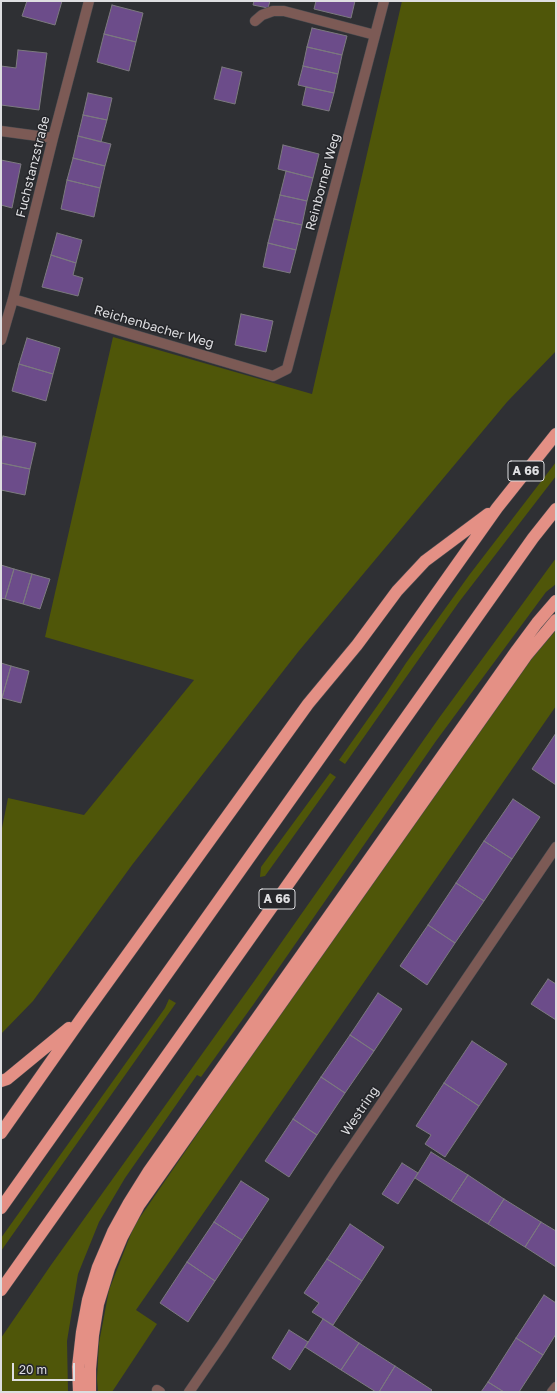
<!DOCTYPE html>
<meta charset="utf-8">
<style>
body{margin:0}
#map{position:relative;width:557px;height:1393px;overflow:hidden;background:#2f3034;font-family:"Golos Text",sans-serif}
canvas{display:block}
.frame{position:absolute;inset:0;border:2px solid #dedee1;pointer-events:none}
.scale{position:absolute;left:12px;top:1363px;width:63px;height:18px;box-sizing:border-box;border:2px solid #dedee1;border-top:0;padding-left:5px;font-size:12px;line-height:14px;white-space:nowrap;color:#dedee1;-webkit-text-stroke:3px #25262a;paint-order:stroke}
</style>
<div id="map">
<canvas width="557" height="1393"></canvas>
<div class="frame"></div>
<div class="scale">20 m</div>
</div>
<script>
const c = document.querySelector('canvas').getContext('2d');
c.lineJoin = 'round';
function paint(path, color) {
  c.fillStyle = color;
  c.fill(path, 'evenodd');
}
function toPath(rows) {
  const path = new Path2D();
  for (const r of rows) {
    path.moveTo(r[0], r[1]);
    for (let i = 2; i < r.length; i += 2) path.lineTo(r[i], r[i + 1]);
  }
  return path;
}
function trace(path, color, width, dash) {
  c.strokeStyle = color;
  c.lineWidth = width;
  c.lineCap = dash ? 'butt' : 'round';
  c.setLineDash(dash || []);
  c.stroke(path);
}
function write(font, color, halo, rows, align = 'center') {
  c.font = font + ' "Golos Text",sans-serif';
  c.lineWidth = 3;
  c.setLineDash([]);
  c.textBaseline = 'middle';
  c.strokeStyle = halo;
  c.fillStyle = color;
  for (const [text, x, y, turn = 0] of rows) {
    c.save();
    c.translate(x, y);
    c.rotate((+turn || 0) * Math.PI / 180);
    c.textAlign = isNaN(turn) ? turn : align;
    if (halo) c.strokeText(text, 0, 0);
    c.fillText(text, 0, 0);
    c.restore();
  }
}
paint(toPath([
 [402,1,556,1,556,351,507,402,298,652,132,865,33,1001,1,1034,1,833,8,798,84,815,194,680,45,637,113,337,312,394],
 [556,462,556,476,459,602,345,764,339,760,387,692,406,663,470,574],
 [556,558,556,584,546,592,436,741,253,1005,201,1077,197,1075,125,1178,99,1222,78,1274,67,1341,68,1392,1,1392,1,1338,51,1265,255,980,439,718],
 [556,630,556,706,136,1310,157,1324,112,1392,98,1392,97,1379,99,1343,109,1290,134,1226,299,986,526,665],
 [330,773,336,777,265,876,260,877,261,867],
 [169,999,176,1003,1,1251,1,1238,165,1008]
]), '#4f5609');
const building = toPath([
 [27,1,62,1,55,25,22,16,27,1],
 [254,1,270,1,268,8,253,5,254,1],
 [316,1,355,1,351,18,314,9,316,1],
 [112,5,143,13,136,42,104,34,112,5],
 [312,28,347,36,342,55,307,47,312,28],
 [104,34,136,42,129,71,97,62,104,34],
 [307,47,342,55,338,74,303,66,307,47],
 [18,50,47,53,39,110,1,105,1,66,16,68,18,50],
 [303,66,338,74,334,93,298,85,303,66],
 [222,67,242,72,235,104,214,99,222,67],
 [306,87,334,93,329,111,302,105,306,87],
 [88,93,112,98,107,120,83,115,88,93],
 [83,115,107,120,101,142,78,136,83,115],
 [78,136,111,144,105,166,73,158,78,136],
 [283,145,319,154,313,178,278,169,283,145],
 [73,158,105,166,100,188,67,180,73,158],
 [1,160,21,164,12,208,1,205,1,160],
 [286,171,313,178,307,201,280,195,286,171],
 [67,180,100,188,94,217,61,209,67,180],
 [280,195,307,201,302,225,274,219,280,195],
 [274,219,302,225,296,250,268,243,274,219],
 [57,233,82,240,76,263,51,255,57,233],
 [268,243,296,250,290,273,263,267,268,243],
 [51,255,76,263,73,275,83,278,78,296,42,287,51,255],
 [241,314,273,321,266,352,235,345,241,314],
 [27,338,60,348,53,374,19,364,27,338],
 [19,364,53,374,46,401,12,391,19,364],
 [3,436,36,443,30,469,1,463,1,443,3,436],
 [1,463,30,469,25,495,1,490,1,463],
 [1,565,14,569,5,599,1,598,1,565],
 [14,569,32,574,23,604,5,599,14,569],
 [32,574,50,579,40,609,23,604,32,574],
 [1,663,11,666,2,698,1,698,1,663],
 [11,666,29,671,21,703,2,698,11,666],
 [556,733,556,785,532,769,556,733],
 [513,799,540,817,512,859,484,841,513,799],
 [484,841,512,859,484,901,456,883,484,841],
 [456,883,484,901,455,943,428,925,456,883],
 [428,925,455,943,427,985,400,966,428,925],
 [548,979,556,984,556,1020,531,1004,548,979],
 [378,993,402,1009,374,1051,350,1035,378,993],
 [350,1035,374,1051,345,1093,321,1077,350,1035],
 [472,1041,507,1064,479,1106,444,1083,472,1041],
 [321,1077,345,1093,317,1135,293,1119,321,1077],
 [444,1083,479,1106,445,1157,425,1144,431,1135,416,1126,444,1083],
 [293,1119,317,1135,289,1177,265,1161,293,1119],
 [431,1152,468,1175,451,1201,415,1178,431,1152],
 [402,1163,418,1173,398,1204,382,1194,402,1163],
 [468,1175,504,1199,488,1224,451,1201,468,1175],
 [241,1181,269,1199,242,1240,214,1222,241,1181],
 [504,1199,541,1222,525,1247,488,1224,504,1199],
 [214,1222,242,1240,215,1281,187,1262,214,1222],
 [541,1222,556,1231,556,1267,525,1247,541,1222],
 [350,1224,384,1247,362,1281,327,1259,350,1224],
 [327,1259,362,1281,333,1325,312,1312,319,1303,304,1293,327,1259],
 [187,1262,215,1281,188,1322,160,1303,187,1262],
 [544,1295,556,1303,556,1334,543,1355,516,1338,544,1295],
 [323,1319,359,1343,341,1370,305,1347,323,1319],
 [289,1330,308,1342,290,1370,272,1358,289,1330],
 [516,1338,543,1355,519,1392,504,1392,488,1382,516,1338],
 [359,1343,395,1366,379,1392,376,1392,341,1370,359,1343],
 [395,1366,432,1390,430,1392,379,1392,395,1366],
 [488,1382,504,1392,481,1392,488,1382]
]);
paint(building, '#6c4c8a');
trace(building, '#7c7a7f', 1);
const minor = toPath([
 [255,21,262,15,273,11,284,11,375,35],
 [1,131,53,138],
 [13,299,273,376,287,369,384,1],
 [1,340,13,299,53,138,89,1],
 [157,1390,160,1392],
 [189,1392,222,1344,335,1172,556,847],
 [552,1392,556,1387]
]);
const highway = toPath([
 [1,1081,7,1079,69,1028],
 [1,1133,81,1019,308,704,357,645,397,591,425,561,488,514],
 [1,1208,497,508,556,434],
 [1,1290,533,538,556,509],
 [79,1392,78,1367,82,1332,88,1300,98,1267,113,1232,129,1203,149,1171,517,650,537,623,556,601],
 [90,1392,90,1369,93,1335,98,1304,109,1268,122,1237,139,1205,526,656,556,620]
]);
trace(minor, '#4b4c50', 11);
trace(highway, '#4b4c50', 13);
trace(minor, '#7c5a55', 10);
trace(highway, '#e49085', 12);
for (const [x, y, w] of [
 [526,471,36],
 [277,899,36]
]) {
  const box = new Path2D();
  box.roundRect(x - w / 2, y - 10, w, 20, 3);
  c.fillStyle = '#25262a';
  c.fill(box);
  trace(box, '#dedee1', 1);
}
write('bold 12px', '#dedee1', null, [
 ["A 66",526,471],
 ["A 66",277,899]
]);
write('13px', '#dedee1', '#25262a', [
 ["Fuchstanzstraße",33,167,-76],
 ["Reinborner Weg",323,182,-75],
 ["Reichenbacher Weg",154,327,16],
 ["Westring",360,1111,-56]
]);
</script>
